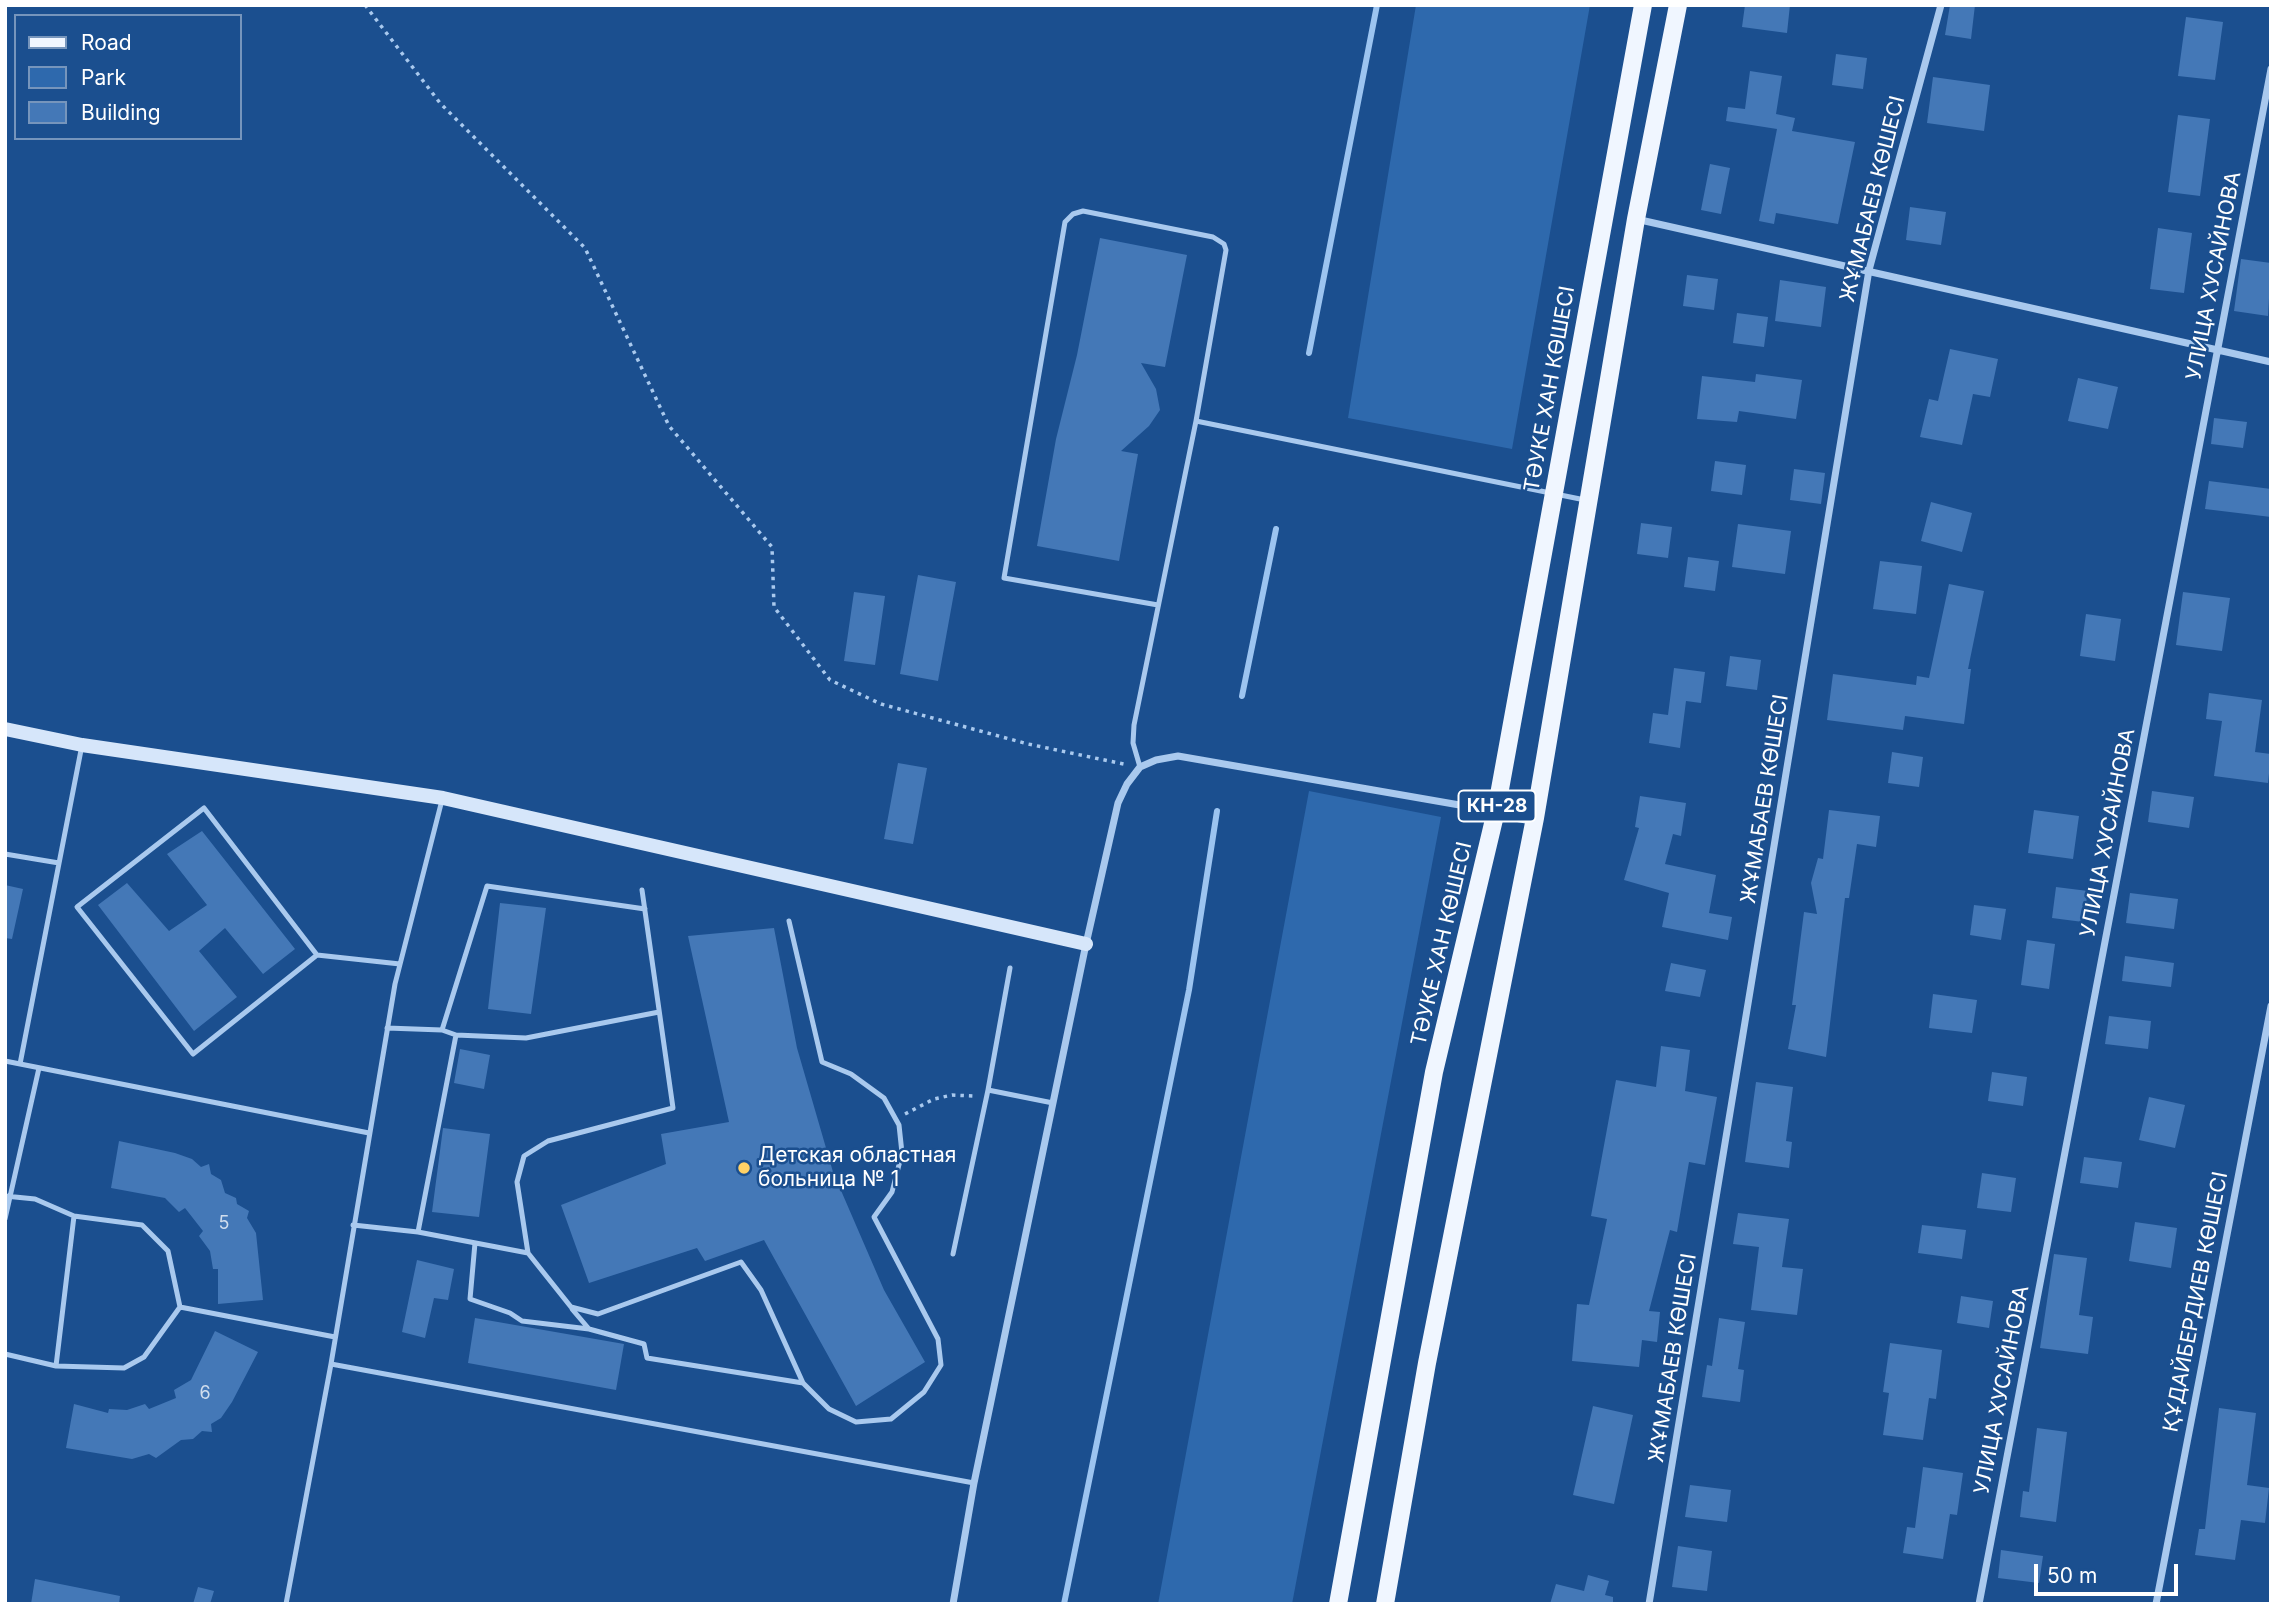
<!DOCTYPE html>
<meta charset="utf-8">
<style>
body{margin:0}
#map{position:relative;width:2276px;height:1609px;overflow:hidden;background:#1b4f8f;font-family:Inter,sans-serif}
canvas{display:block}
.frame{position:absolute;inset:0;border:7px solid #fff;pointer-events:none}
.legend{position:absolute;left:14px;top:14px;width:228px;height:126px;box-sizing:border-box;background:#1b4f8f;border:2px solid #7695bc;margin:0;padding:9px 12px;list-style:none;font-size:21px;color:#fff}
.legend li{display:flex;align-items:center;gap:14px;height:35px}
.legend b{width:35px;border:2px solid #7695bc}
.scale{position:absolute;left:2034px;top:1564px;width:144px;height:32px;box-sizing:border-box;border:4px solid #fff;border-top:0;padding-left:9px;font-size:21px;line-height:24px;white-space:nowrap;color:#fff;-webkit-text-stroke:5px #1b4f8f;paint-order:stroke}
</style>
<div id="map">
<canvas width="2276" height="1609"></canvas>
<div class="frame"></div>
<ul class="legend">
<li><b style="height:9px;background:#f0f6ff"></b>Road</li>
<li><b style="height:19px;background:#2e69ad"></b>Park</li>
<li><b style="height:19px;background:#4478b7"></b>Building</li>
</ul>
<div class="scale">50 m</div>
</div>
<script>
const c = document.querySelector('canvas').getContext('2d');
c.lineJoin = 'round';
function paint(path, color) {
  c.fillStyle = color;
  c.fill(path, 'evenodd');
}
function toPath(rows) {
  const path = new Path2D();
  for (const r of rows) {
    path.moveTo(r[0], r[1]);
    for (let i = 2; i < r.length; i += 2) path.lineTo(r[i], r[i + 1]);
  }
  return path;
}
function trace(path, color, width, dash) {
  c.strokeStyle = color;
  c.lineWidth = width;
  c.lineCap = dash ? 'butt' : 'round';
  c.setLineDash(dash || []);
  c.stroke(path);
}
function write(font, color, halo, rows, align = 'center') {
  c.font = font + ' Inter,sans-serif';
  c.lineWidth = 5;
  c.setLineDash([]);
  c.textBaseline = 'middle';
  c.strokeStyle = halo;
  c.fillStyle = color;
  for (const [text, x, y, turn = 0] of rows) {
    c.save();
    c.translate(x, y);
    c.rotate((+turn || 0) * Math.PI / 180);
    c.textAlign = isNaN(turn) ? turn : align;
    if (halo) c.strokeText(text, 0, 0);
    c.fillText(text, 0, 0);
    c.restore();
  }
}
paint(toPath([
 [1416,5,1590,5,1512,449,1348,418],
 [1309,791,1441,817,1292,1604,1158,1604]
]), '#2e69ad');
trace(toPath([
 [1309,353,1377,5],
 [1242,696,1276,529],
 [1064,1604,1189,990,1217,811]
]), '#9cc4f0', 6);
paint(toPath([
 [1745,5,1790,5,1787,33,1742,27],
 [1950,5,1975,5,1971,39,1945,35],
 [2186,17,2223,22,2215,80,2178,76],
 [1836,54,1867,58,1863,89,1832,85],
 [1750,71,1782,76,1776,114,1795,118,1792,131,1855,142,1838,224,1776,213,1774,224,1759,221,1777,129,1726,121,1728,107,1745,109],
 [1933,77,1990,85,1984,131,1927,123],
 [2178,115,2210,119,2200,196,2168,192],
 [1710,164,1730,168,1721,214,1701,210],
 [1910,207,1946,212,1941,245,1906,240],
 [2158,228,2192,233,2184,293,2150,289],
 [1100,238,1187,255,1165,367,1141,363,1156,389,1160,410,1149,426,1121,451,1138,454,1119,561,1037,546,1056,439,1077,355],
 [2241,259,2271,263,2268,316,2234,311],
 [1687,275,1718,279,1714,310,1683,306],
 [1780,280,1826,287,1821,327,1775,321],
 [1737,313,1768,317,1764,347,1733,343],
 [1950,349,1998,359,1990,397,1973,394,1962,445,1920,437,1929,399,1938,401],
 [1756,374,1802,380,1796,419,1739,411,1737,422,1697,419,1702,376,1755,382],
 [2078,378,2118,387,2108,429,2068,421],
 [2214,418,2247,422,2243,448,2211,444],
 [1715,461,1746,465,1742,495,1711,491],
 [1794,469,1825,473,1821,504,1790,500],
 [2209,481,2271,489,2271,517,2205,509],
 [1931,502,1972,513,1962,552,1921,541],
 [1641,523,1672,527,1668,558,1637,554],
 [1738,524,1791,531,1785,574,1732,567],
 [1688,557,1719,561,1715,591,1684,587],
 [1880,561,1922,566,1916,614,1873,609],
 [918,575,956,582,938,681,900,674],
 [1949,584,1984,591,1968,669,1971,669,1964,724,1905,716,1903,730,1827,720,1833,674,1916,685,1917,676,1929,678],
 [854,592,885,596,875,665,844,661],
 [2183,592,2230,598,2222,651,2176,645],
 [2086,614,2121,619,2115,661,2080,656],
 [1730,656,1761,660,1757,690,1726,686],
 [1674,668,1705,672,1701,703,1686,701,1680,748,1649,743,1653,713,1668,715],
 [2209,693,2262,700,2255,752,2271,754,2268,783,2214,776,2222,721,2206,719],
 [1892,752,1923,757,1919,787,1888,783],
 [898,763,927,768,913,844,884,839],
 [2152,791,2194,797,2189,828,2148,822],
 [1640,796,1686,803,1681,836,1673,834,1665,864,1716,875,1709,913,1732,917,1728,940,1662,927,1669,893,1624,880,1639,828,1635,827],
 [1829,810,1880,816,1876,847,1857,844,1849,898,1845,898,1826,1057,1788,1049,1796,1005,1792,1005,1804,912,1817,914,1811,883,1818,858,1823,859],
 [2034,810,2079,816,2073,859,2028,853],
 [202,831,295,949,263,974,225,928,199,951,237,997,194,1031,98,905,127,883,169,931,207,905,167,854],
 [5,885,23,889,12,939,5,938],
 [2056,887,2088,891,2083,922,2052,918],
 [2130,893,2178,899,2174,929,2126,923],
 [500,903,546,908,531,1014,488,1009],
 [1974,905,2006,909,2001,940,1970,935],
 [774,928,797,1048,833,1172,884,1290,925,1362,856,1406,764,1240,705,1261,697,1248,589,1283,561,1205,666,1164,661,1134,729,1122,688,936],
 [2027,940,2055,944,2049,989,2021,985],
 [2125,956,2174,963,2171,987,2122,981],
 [1671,963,1706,970,1700,997,1665,991],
 [1933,994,1977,1000,1972,1033,1929,1028],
 [2109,1016,2151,1021,2148,1049,2105,1044],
 [1661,1046,1690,1050,1685,1091,1717,1097,1705,1165,1689,1162,1677,1232,1670,1230,1649,1311,1660,1312,1657,1342,1642,1340,1639,1367,1572,1361,1577,1304,1589,1305,1607,1219,1591,1216,1616,1080,1656,1087],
 [460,1049,490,1055,484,1089,454,1083],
 [1992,1072,2027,1077,2023,1106,1988,1101],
 [1756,1082,1793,1087,1786,1141,1792,1142,1789,1168,1745,1162],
 [2149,1097,2185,1105,2175,1148,2139,1140],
 [443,1128,490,1134,479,1217,432,1212],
 [119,1141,175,1153,192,1159,201,1167,209,1164,211,1174,221,1180,225,1193,236,1198,237,1204,249,1211,247,1218,256,1233,263,1300,218,1304,218,1269,213,1269,210,1251,199,1236,203,1231,185,1208,179,1212,165,1198,111,1188],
 [2084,1157,2122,1162,2118,1188,2080,1183],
 [1982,1173,2016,1178,2011,1212,1977,1208],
 [1738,1213,1789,1219,1782,1267,1803,1269,1797,1315,1751,1310,1759,1247,1733,1244],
 [2135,1222,2177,1228,2171,1268,2129,1261],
 [1922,1225,1966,1230,1962,1259,1918,1253],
 [2054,1254,2087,1258,2079,1315,2093,1317,2088,1354,2040,1348],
 [417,1260,454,1269,448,1300,434,1298,425,1338,402,1332],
 [1961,1296,1993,1301,1989,1328,1957,1323],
 [475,1318,624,1344,616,1390,468,1363],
 [1719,1318,1745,1322,1738,1369,1744,1370,1740,1402,1702,1397,1707,1365,1712,1366],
 [215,1331,258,1352,232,1402,221,1418,211,1424,212,1432,202,1431,193,1439,181,1440,156,1458,149,1454,132,1459,66,1448,74,1404,108,1413,109,1409,127,1410,145,1404,149,1409,176,1398,174,1390,191,1380],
 [1890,1343,1942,1350,1936,1399,1929,1398,1923,1440,1883,1435,1889,1393,1883,1392],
 [1593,1406,1633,1415,1614,1504,1573,1495],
 [2219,1408,2256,1413,2247,1485,2269,1488,2265,1523,2241,1520,2235,1560,2195,1555,2199,1529,2205,1529],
 [2037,1428,2067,1432,2056,1522,2020,1517,2023,1491,2029,1492],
 [1923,1467,1963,1473,1957,1515,1950,1514,1943,1559,1903,1553,1907,1527,1915,1528],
 [1690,1485,1731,1490,1727,1522,1685,1517],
 [1678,1546,1712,1551,1707,1591,1672,1587],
 [2001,1550,2043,1556,2039,1583,1998,1578],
 [1588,1575,1609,1581,1605,1595,1613,1597,1613,1604,1550,1604,1556,1584,1584,1591],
 [35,1579,120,1596,119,1604,31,1604],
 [198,1587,214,1591,210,1604,193,1604]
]), '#4478b7');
trace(toPath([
 [365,5,440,103,585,248,669,426,772,547,774,607,830,680,881,704,1028,744,1128,765],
 [905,1114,934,1099,952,1095,974,1096]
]), '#a9c9ee', 3.5, [3.5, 5]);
trace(toPath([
 [1158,605,1004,578,1065,222,1073,214,1083,211,1213,237,1224,244,1226,250,1196,421],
 [1140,767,1133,743,1134,725,1196,421,1585,500],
 [5,854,59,863],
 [317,955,193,1054,77,907,204,808,317,955,400,964],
 [1010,968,988,1090,1053,1103],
 [442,1030,487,886,645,909],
 [456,1035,526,1038,659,1012],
 [5,1061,369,1133],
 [20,1064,82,745],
 [5,1196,35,1199,74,1216,142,1225,168,1251,180,1307,144,1357,124,1368,56,1366,5,1354],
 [5,1219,39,1068],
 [353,1225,418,1232,456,1035,442,1030,387,1028],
 [418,1232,528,1253,571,1307,598,1314,741,1262,761,1290,803,1383,829,1409,856,1422,891,1419,924,1392,941,1365,938,1339,874,1217,892,1192,902,1153,899,1125,884,1098,851,1074,822,1062,789,921],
 [475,1243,470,1299,510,1313,522,1321,589,1329],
 [528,1253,517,1182,524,1156,548,1141,673,1108,642,890],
 [953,1254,988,1090],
 [180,1307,335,1337],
 [572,1309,589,1329,644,1344,647,1358,803,1383],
 [331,1364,974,1483],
 [56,1366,74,1216],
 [286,1604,331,1364,395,984,442,800]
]), '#a9c9ee', 5);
trace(toPath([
 [1636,219,2271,362],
 [953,1604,974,1483,1086,944,1118,803,1127,784,1140,767,1156,760,1178,756,1494,811],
 [1649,1604,1869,270,1941,5],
 [1979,1604,2271,69],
 [2156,1604,2271,1006]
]), '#a9c9ee', 7);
trace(toPath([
 [5,729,82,745,443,798,1086,944],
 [1496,811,1535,818]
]), '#d6e6fa', 14);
trace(toPath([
 [1338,1604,1434,1072,1496,811,1643,5],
 [1385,1604,1427,1363,1535,818,1636,219,1678,5]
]), '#f0f6ff', 18);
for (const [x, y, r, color] of [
 [744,1168,7,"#ffd166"]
]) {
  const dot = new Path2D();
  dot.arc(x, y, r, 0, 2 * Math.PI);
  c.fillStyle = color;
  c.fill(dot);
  trace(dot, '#1b4f8f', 2.5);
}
write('18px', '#d0dded', null, [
 ["5",224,1224],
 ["6",205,1394]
]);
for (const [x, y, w] of [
 [1497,806,77]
]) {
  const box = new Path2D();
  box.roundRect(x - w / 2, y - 15.5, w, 31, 5);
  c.fillStyle = '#1b4f8f';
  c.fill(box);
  trace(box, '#fff', 2);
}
write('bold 19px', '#fff', null, [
 ["КН-28",1497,806]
]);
write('21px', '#fff', '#1b4f8f', [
 ["ЖҰМАБАЕВ КӨШЕСІ",1873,199,-76],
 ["УЛИЦА ХУСАЙНОВА",2214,276,-79],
 ["ТӘУКЕ ХАН КӨШЕСІ",1550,389,-80],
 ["ЖҰМАБАЕВ КӨШЕСІ",1765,799,-81],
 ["УЛИЦА ХУСАЙНОВА",2108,833,-79],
 ["ТӘУКЕ ХАН КӨШЕСІ",1442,944,-77],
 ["ҚҰДАЙБЕРДИЕВ КӨШЕСІ",2196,1302,-79],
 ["ЖҰМАБАЕВ КӨШЕСІ",1673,1358,-81],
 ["УЛИЦА ХУСАЙНОВА",2002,1390,-79]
]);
write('21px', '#fff', '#1b4f8f', [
 ["Детская областная",758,1156],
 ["больница № 1",758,1180]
], 'left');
</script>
